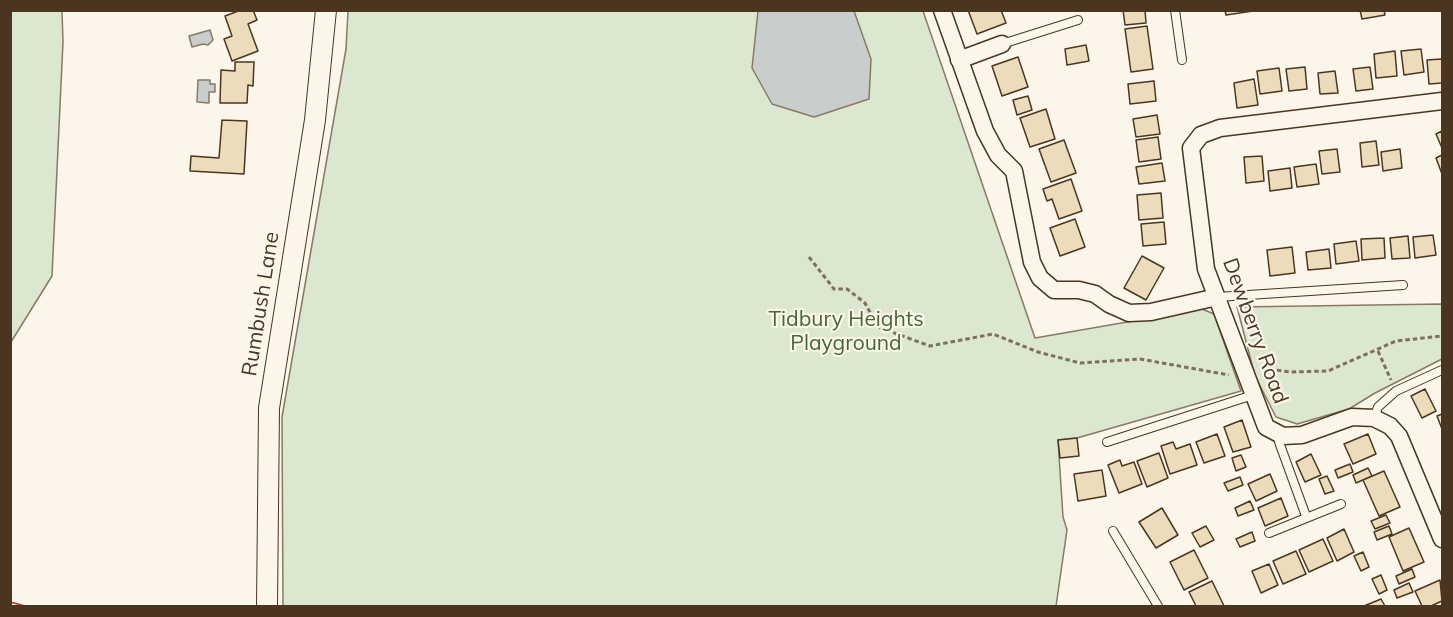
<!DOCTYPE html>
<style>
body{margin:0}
#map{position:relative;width:1453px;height:617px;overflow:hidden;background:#fbf6e9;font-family:Mulish,sans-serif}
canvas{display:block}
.frame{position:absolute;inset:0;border:12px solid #4a3520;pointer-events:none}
</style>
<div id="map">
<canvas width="1453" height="617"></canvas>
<div class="frame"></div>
</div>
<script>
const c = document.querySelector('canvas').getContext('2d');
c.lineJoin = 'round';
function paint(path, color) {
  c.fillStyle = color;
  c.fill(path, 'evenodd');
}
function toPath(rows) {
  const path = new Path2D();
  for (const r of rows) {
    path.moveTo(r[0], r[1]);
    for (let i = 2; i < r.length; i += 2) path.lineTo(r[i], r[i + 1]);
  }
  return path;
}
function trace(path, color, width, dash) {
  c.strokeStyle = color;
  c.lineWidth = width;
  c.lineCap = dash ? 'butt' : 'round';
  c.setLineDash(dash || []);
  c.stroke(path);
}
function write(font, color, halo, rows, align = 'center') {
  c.font = font + ' Mulish,sans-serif';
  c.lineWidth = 4.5;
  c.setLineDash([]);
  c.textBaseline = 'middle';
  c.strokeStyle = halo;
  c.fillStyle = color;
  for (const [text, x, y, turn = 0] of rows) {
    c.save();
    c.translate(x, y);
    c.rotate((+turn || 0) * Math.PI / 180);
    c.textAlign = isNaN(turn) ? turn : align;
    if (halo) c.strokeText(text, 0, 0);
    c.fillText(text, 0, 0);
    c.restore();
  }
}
const green = toPath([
 [11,10,62,11,63,42,52,276,11,342,11,10],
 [348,11,923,11,1035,338,1202,309,1214,314,1241,391,1077,438,1058,440,1063,517,1067,530,1056,606,283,606,282,417,346,49,348,11],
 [1442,304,1442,359,1375,393,1349,409,1297,424,1276,417,1255,376,1237,307,1442,304]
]);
paint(green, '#dce7d0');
trace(green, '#887966', 1.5);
const water = toPath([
 [758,11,854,11,871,59,869,99,814,117,772,104,752,68,758,11],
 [210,30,213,40,208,45,203,44,192,47,189,36,210,30],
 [198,80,210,80,210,84,215,84,215,92,209,92,209,103,197,102,198,80]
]);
paint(water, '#c9cecd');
trace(water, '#887966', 1.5);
const building = toPath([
 [241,10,253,10,257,20,248,24,258,51,232,61,224,39,232,36,225,16,241,10],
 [968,10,1001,10,1006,23,977,34,968,10],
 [1123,10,1145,10,1146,23,1125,25,1123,10],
 [1225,10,1260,10,1226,15,1225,10],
 [1360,10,1384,10,1385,15,1362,19,1360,10],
 [1147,26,1153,69,1131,72,1125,29,1147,26],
 [1086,45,1089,61,1067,65,1065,49,1086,45],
 [1421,49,1424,72,1404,75,1401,51,1421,49],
 [1395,51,1397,76,1376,78,1374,54,1395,51],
 [1018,57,1028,87,1002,96,992,66,1018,57],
 [1442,59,1442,83,1429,84,1427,60,1442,59],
 [235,62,254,62,253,86,248,85,247,103,220,103,221,70,235,71,235,62],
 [1305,67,1307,89,1289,91,1286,69,1305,67],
 [1370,67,1373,89,1356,91,1353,69,1370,67],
 [1279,68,1282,91,1260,94,1257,71,1279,68],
 [1335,71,1338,93,1320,94,1318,73,1335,71],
 [1254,79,1258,105,1237,108,1234,83,1254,79],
 [1154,81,1156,101,1130,104,1128,84,1154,81],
 [1028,96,1032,110,1017,115,1013,100,1028,96],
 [1046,109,1055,139,1030,147,1020,118,1046,109],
 [1157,115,1160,134,1136,137,1133,119,1157,115],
 [222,120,247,121,244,174,190,171,191,156,219,158,222,120],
 [1442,131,1442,148,1436,134,1442,131],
 [1158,137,1161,159,1139,162,1136,140,1158,137],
 [1064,140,1076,173,1051,182,1039,149,1064,140],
 [1376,141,1379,165,1362,167,1360,143,1376,141],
 [1337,149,1340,172,1322,174,1319,151,1337,149],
 [1400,149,1402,168,1383,171,1381,152,1400,149],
 [1442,155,1442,174,1436,158,1442,155],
 [1262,156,1264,181,1246,183,1244,157,1262,156],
 [1162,163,1165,181,1139,184,1136,167,1162,163],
 [1316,164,1319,184,1297,187,1294,167,1316,164],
 [1290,168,1292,188,1270,191,1268,171,1290,168],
 [1071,179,1082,211,1059,219,1052,199,1047,201,1043,189,1071,179],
 [1161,193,1163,218,1139,220,1137,195,1161,193],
 [1075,219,1085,247,1060,256,1050,228,1075,219],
 [1164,222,1166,244,1143,246,1141,224,1164,222],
 [1433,235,1436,255,1415,258,1413,237,1433,235],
 [1408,236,1410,258,1392,259,1390,238,1408,236],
 [1384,238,1385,258,1362,260,1361,239,1384,238],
 [1356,241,1359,261,1336,264,1334,244,1356,241],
 [1292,247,1295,273,1270,276,1267,250,1292,247],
 [1329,249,1331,268,1308,270,1306,252,1329,249],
 [1142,256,1164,268,1146,300,1124,288,1142,256],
 [1425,389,1436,411,1422,418,1411,396,1425,389],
 [1442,414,1442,429,1437,416,1442,414],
 [1242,420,1251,447,1233,452,1224,427,1242,420],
 [1217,434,1225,456,1204,463,1196,442,1217,434],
 [1368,434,1376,454,1353,464,1344,444,1368,434],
 [1077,438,1079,456,1060,458,1058,440,1077,438],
 [1173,442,1176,449,1190,444,1197,465,1170,474,1161,446,1173,442],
 [1159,453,1168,478,1147,487,1137,461,1159,453],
 [1311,454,1321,475,1305,482,1296,462,1311,454],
 [1241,455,1246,467,1236,471,1232,458,1241,455],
 [1120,460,1122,466,1134,462,1142,484,1119,493,1108,465,1120,460],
 [1350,464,1353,472,1338,478,1335,470,1350,464],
 [1368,468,1372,476,1356,483,1353,475,1368,468],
 [1102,470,1106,496,1078,501,1074,474,1102,470],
 [1384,471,1400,507,1379,516,1363,480,1384,471],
 [1270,474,1277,491,1256,501,1248,484,1270,474],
 [1327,476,1334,491,1325,494,1319,479,1327,476],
 [1240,477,1243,485,1228,491,1224,483,1240,477],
 [1281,498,1288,516,1265,526,1258,508,1281,498],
 [1250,501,1254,510,1238,516,1235,508,1250,501],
 [1162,508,1178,535,1156,548,1139,522,1162,508],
 [1386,515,1390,523,1375,529,1371,521,1386,515],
 [1206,526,1214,540,1200,547,1192,533,1206,526],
 [1389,526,1392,534,1377,540,1374,532,1389,526],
 [1409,528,1424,562,1403,571,1389,537,1409,528],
 [1344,529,1354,552,1337,561,1327,538,1344,529],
 [1252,532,1255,541,1240,547,1236,539,1252,532],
 [1323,539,1333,561,1309,572,1299,550,1323,539],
 [1194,550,1208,578,1184,590,1170,562,1194,550],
 [1296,551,1306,574,1283,584,1273,561,1296,551],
 [1363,552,1369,567,1361,571,1354,556,1363,552],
 [1269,564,1278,585,1261,593,1252,571,1269,564],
 [1412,569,1415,577,1399,584,1396,576,1412,569],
 [1381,575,1387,590,1379,594,1372,579,1381,575],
 [1440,580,1442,601,1431,606,1422,606,1415,591,1440,580],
 [1212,581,1224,606,1196,606,1189,592,1212,581],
 [1409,583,1413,592,1397,598,1394,590,1409,583],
 [1381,599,1385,606,1364,606,1381,599]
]);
paint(building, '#ecdcbc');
trace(building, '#4a3520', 1.5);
const service = toPath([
 [1175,10,1182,60],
 [1002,44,1078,20],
 [1217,297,1403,285],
 [1374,418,1378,407,1396,391,1442,370],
 [1283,436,1279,442,1306,516],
 [1107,442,1253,395],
 [1113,531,1158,606],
 [1269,533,1341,504]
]);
const minor = toPath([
 [942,10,985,131,998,155,1014,171,1032,262,1040,278,1054,290,1079,290,1095,294,1109,304,1129,313,1151,312,1217,297],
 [959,60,1002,44],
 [1442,101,1220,128,1201,135,1191,148,1206,269,1266,427,1283,436,1302,435,1352,417,1374,418,1390,426,1399,436,1442,539]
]);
const tertiary = toPath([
 [267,606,269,408,315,120,326,10]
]);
trace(service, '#4a3520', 10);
trace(minor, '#4a3520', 19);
trace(tertiary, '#4a3520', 22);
trace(toPath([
 [809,257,834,289,847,289,865,303,878,327,930,346,993,334,1038,352,1080,363,1140,359,1229,375],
 [1378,351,1391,380],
 [1262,368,1290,372,1328,371,1396,341,1442,336]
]), '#7f6f5c', 3, [4.5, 3]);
trace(service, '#fbf6e9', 8);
trace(minor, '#fbf6e9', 16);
trace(tertiary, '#fbf6e9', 20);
trace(toPath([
 [10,602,25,606]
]), '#c62828', 1.5, [21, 4.5, 3, 4.5]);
write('21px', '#4a3520', '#fbf6e9', [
 ["Rumbush Lane",261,304,-81],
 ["Dewberry Road",1255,331,70]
]);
write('21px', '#436837', '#fbf6e9', [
 ["Tidbury Heights",846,320],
 ["Playground",846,344]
]);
</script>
